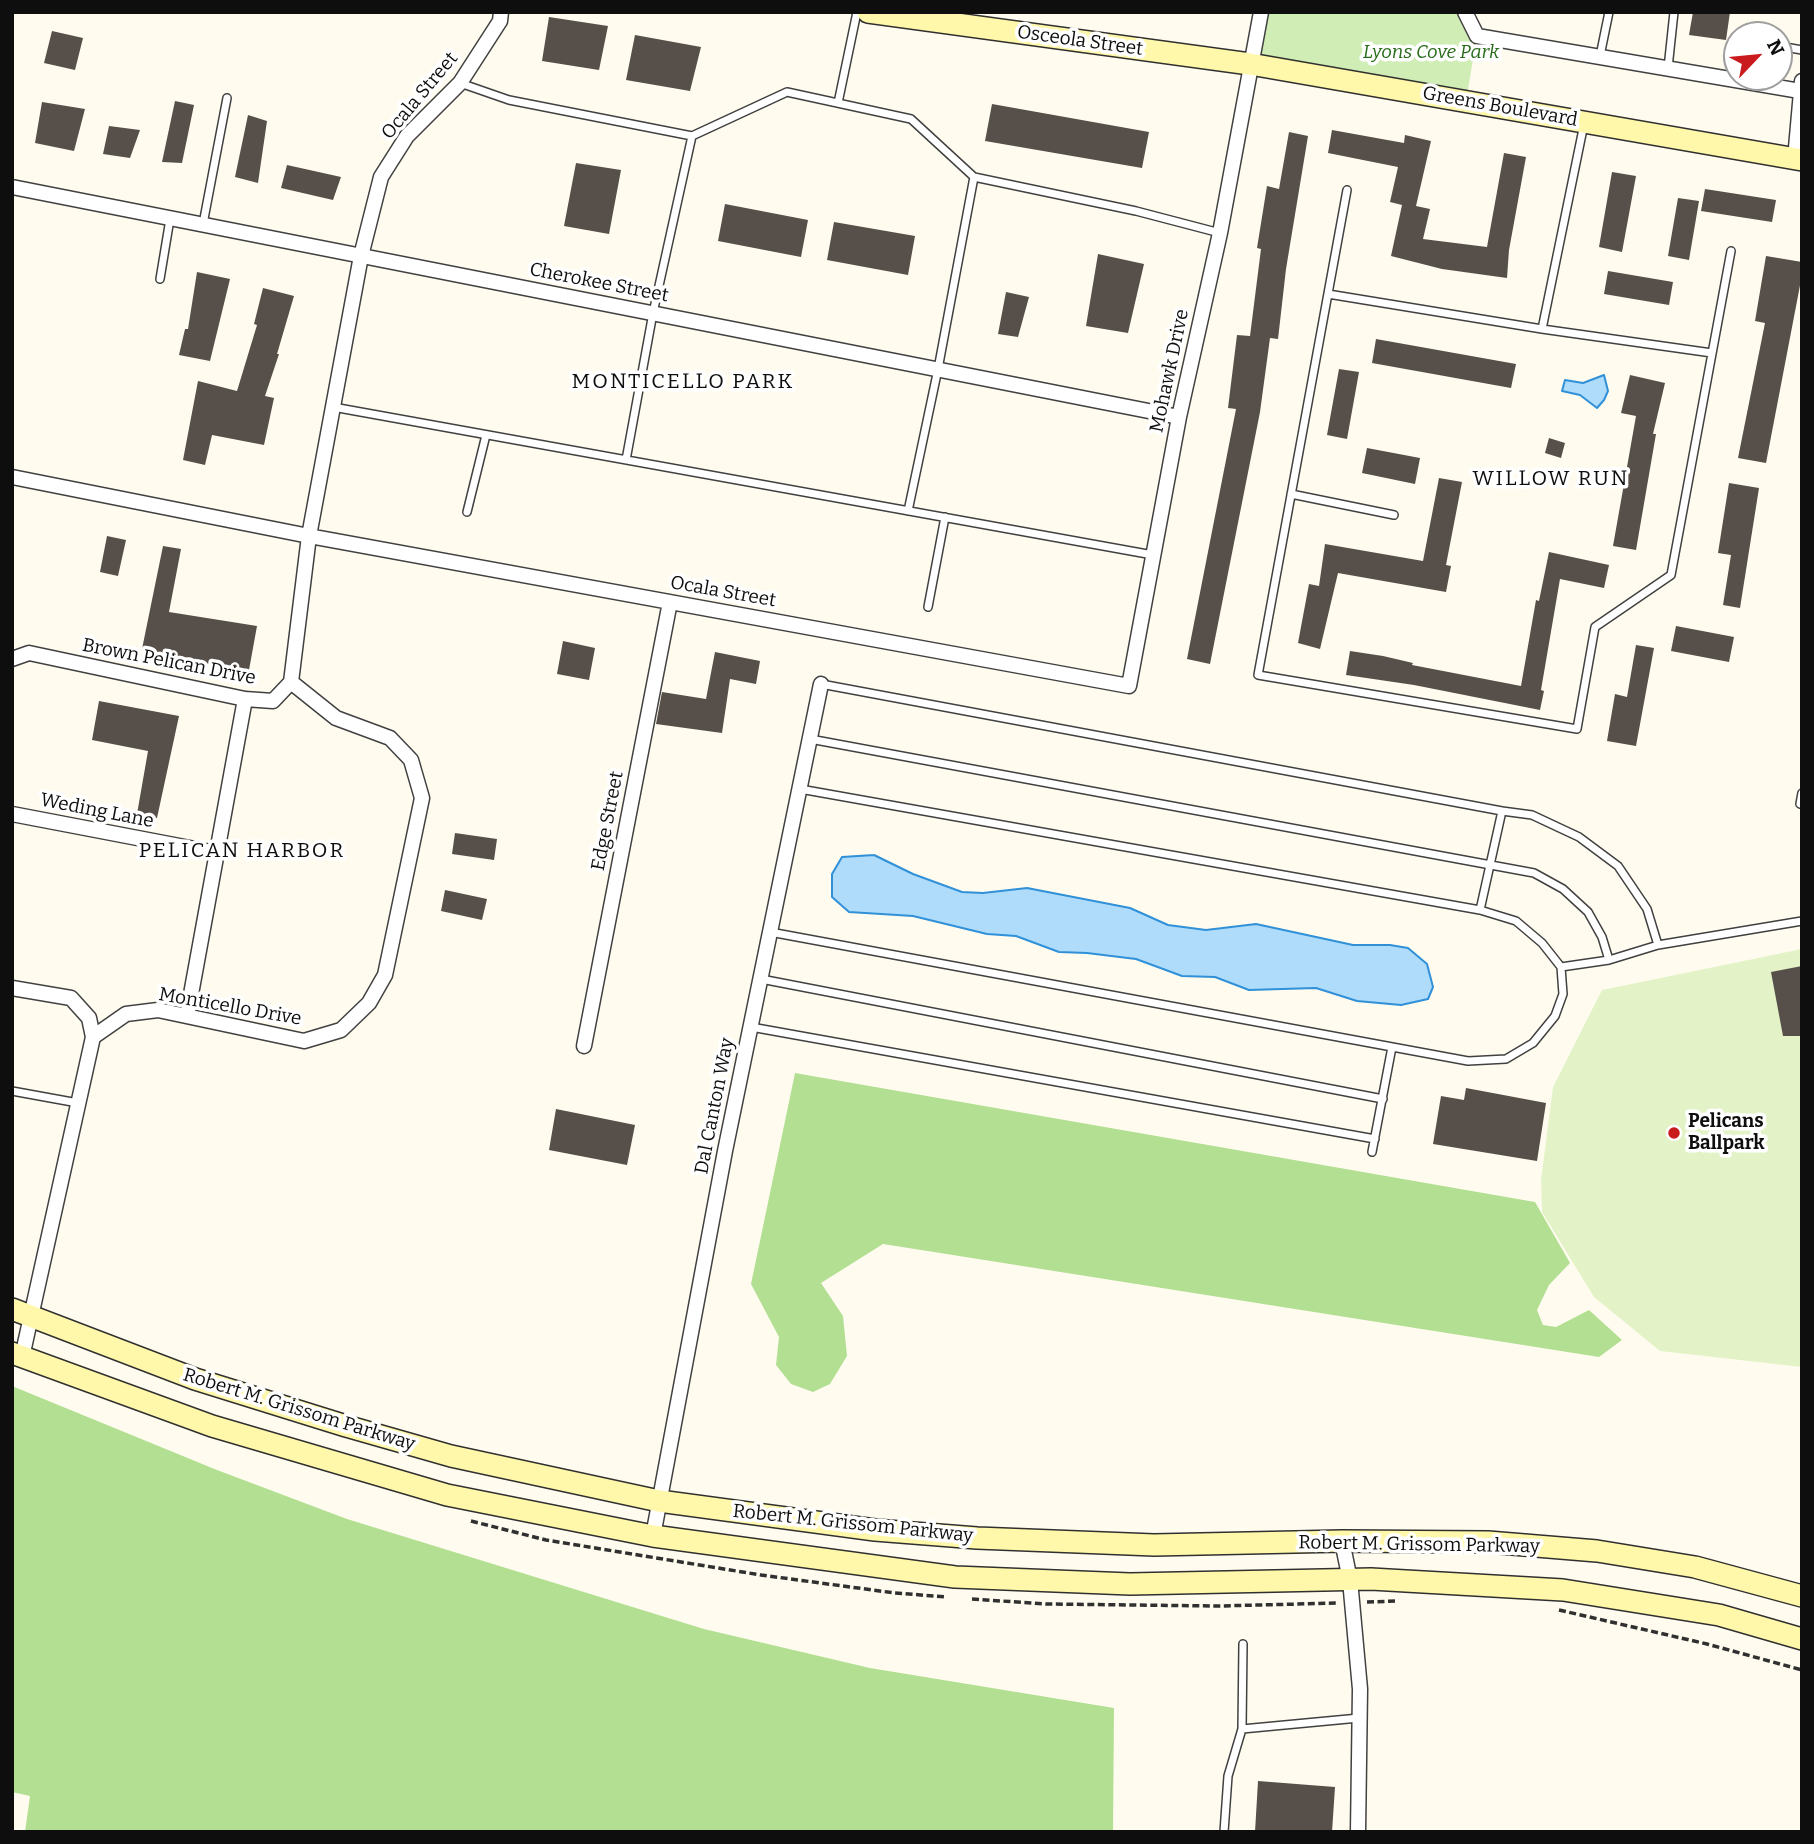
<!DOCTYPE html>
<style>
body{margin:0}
#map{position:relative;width:1814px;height:1844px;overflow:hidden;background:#fffcef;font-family:Bitter,serif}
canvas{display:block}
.frame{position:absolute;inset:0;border:14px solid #0e0e0e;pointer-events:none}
.north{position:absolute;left:1723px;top:21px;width:70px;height:70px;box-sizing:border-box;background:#fff;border:2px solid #9f9f9f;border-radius:50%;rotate:64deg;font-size:19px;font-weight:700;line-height:28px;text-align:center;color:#0e0e0e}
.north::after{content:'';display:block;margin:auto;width:24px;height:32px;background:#c91a1e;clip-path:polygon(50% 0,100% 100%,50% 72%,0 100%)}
</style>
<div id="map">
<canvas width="1814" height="1844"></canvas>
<div class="frame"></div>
<div class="north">N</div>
</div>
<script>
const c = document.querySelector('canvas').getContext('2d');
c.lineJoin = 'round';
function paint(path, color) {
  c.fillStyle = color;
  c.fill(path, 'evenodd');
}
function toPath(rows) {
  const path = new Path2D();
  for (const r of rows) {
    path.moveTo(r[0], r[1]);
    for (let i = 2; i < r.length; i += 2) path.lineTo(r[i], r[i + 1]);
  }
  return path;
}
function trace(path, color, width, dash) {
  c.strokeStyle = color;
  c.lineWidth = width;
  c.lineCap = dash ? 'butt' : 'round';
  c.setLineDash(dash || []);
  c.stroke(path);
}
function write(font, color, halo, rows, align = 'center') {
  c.font = font + ' Bitter,serif';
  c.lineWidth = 7;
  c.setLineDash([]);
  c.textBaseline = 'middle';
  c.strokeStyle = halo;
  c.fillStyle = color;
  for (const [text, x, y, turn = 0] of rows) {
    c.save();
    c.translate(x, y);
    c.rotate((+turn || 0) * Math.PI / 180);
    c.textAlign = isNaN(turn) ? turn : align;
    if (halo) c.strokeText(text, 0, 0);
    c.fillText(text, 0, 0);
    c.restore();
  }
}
paint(toPath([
 [1261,12,1465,12,1477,36,1466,101,1250,64]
]), '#d0edb5');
paint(toPath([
 [795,1073,1535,1202,1570,1263,1549,1285,1537,1310,1543,1325,1556,1327,1589,1310,1622,1340,1599,1357,883,1244,821,1283,843,1316,847,1356,830,1384,813,1392,791,1384,776,1365,779,1337,751,1284],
 [12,1386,217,1470,347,1519,704,1629,870,1668,1114,1708,1113,1832,25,1832,30,1796,12,1792]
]), '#b3df93');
paint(toPath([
 [1802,949,1802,1367,1660,1351,1594,1297,1542,1212,1541,1180,1553,1087,1602,990]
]), '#e3f3c7');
const water = toPath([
 [1604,375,1608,391,1604,400,1597,408,1580,395,1562,391,1565,380,1583,383,1604,375],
 [874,855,913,874,962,892,983,893,1027,888,1130,908,1168,925,1206,930,1256,924,1353,945,1390,945,1408,948,1427,964,1433,987,1428,999,1401,1005,1357,1001,1316,988,1249,990,1215,977,1182,976,1136,959,1087,953,1059,952,1016,936,987,934,913,916,849,912,832,897,832,874,842,857,874,855]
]);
paint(water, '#afdcfb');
trace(water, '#3090d8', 2);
paint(toPath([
 [1693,12,1730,12,1726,40,1689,35],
 [549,17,608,26,599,70,542,61],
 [52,31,83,38,75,70,44,63],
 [635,35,701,47,690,91,626,80],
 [175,101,194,105,182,163,162,162],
 [42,102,85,109,74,151,35,143],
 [992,104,1149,132,1142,168,985,141],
 [248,115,267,121,258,183,235,177],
 [109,126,140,130,130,158,103,154],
 [1332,130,1404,143,1405,135,1431,141,1416,206,1430,209,1423,239,1487,247,1504,153,1526,157,1509,250,1507,278,1442,269,1391,256,1402,205,1390,202,1398,167,1328,153],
 [1289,132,1308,136,1286,269,1278,339,1270,338,1260,412,1210,664,1187,659,1236,409,1228,408,1237,335,1250,336,1261,249,1257,248,1267,186,1279,189],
 [576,163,621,170,609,234,564,226],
 [287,165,341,177,333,200,281,188],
 [1612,172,1636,176,1622,252,1599,247],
 [1705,189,1776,200,1772,222,1701,211],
 [1678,198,1699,201,1689,260,1668,256],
 [725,204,808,220,801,257,718,241],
 [834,222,915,236,908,275,827,260],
 [1098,254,1144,264,1128,333,1086,326],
 [1766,256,1802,262,1802,275,1766,463,1738,458,1765,323,1755,321],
 [1608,271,1673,282,1669,305,1604,294],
 [197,272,230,279,210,361,179,355,185,329,188,329],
 [263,288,294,296,277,354,279,354,265,396,274,398,264,445,212,435,205,465,183,460,198,381,237,391,257,325,254,324],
 [1006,292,1029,297,1018,337,998,334],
 [1376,339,1516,364,1511,388,1372,363],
 [1339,369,1359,372,1347,439,1327,435],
 [1630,375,1665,383,1653,434,1656,434,1636,550,1613,546,1636,416,1621,413],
 [1549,438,1565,443,1561,458,1545,453],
 [1367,448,1420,458,1415,484,1362,473],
 [1439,478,1462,482,1446,565,1451,566,1446,592,1338,573,1320,649,1298,643,1309,584,1319,586,1325,544,1423,561],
 [1729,483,1759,488,1740,608,1723,605,1731,555,1718,553],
 [107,536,126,540,118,576,100,572],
 [163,546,181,549,169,612,257,626,249,670,171,658,172,655,142,649],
 [1549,552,1609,565,1604,588,1560,579,1541,690,1544,691,1540,710,1414,685,1346,675,1350,651,1383,656,1413,663,1412,665,1521,686,1536,600,1539,601],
 [1676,626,1734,637,1729,662,1671,651],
 [563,641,595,648,589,680,557,674],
 [1636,645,1654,648,1636,746,1607,741,1615,694,1627,697],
 [715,652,760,661,756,684,730,679,722,733,656,724,662,692,706,699],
 [99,701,179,716,157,818,137,814,148,751,92,740],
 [455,833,497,839,494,860,452,854],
 [445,890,487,899,482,920,441,911],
 [1802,966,1802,1036,1783,1036,1771,972],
 [1466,1088,1546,1103,1537,1161,1433,1144,1441,1096,1464,1100],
 [556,1109,635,1125,627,1165,549,1150],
 [1258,1781,1335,1787,1332,1832,1255,1832]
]), '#574f49');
const lane = toPath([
 [1779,46,1802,50],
 [1600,56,1609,12],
 [1668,68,1674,12],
 [460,83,509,100,692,136,787,92,911,119,974,177,1136,211,1220,233],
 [838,103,857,12],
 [1347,190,1258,675,1577,729,1595,627,1671,575,1731,251],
 [203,224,227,98],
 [160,279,170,219],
 [1328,294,1542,329,1712,353],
 [1542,329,1584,124],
 [333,407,1153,555],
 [626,460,653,313,692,136],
 [1291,494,1394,515],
 [908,511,938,369,974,177],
 [467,512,486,435],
 [928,607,945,517],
 [821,684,1502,811,1532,815,1579,837,1618,866,1647,909,1658,945],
 [810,739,1534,873,1563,889,1588,912,1602,937,1609,960],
 [1802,793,1800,804,1802,804],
 [1480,910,1502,811],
 [770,932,1468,1061,1506,1059,1533,1043,1555,1016,1563,994,1561,967,1542,943,1516,921,1480,910,800,789],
 [1561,967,1609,960,1658,945,1802,921],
 [761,979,1383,1099],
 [751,1027,1375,1139],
 [12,1091,78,1103],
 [1372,1152,1392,1047],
 [1242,1729,1243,1644],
 [1224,1832,1228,1776,1242,1729,1359,1718]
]);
const street = toPath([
 [1465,12,1477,36,1800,91],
 [1795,159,1802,81],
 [12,187,1179,417],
 [12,477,309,536,1129,686,1179,417,1220,233,1261,12],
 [12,659,29,653,245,699,273,701,291,682,309,536,361,256,381,177,407,136,460,83,500,21,501,12],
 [12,814,216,853],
 [12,988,71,998,89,1018,93,1037,22,1357],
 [187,1016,245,699],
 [93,1037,126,1014,158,1010,304,1041,341,1030,369,1003,385,975,422,798,411,760,390,738,336,718,291,682],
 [584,1046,670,602],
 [653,1536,725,1151,821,684],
 [1342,1541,1350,1580,1360,1689,1358,1832]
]);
const secondary = toPath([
 [868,12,1250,64,1802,160],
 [12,1309,195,1379,346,1426,451,1456,659,1501,875,1530,977,1538,1154,1545,1342,1541,1488,1542,1597,1551,1695,1567,1802,1596],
 [12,1353,212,1426,447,1495,653,1536,955,1577,1130,1584,1371,1579,1563,1590,1719,1615,1802,1639]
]);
trace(lane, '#414141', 10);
trace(street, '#414141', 17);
trace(secondary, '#303030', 24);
trace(toPath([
 [471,1521,546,1540,761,1575,895,1593,947,1597],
 [972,1599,1046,1604,1219,1606,1339,1603],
 [1367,1602,1398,1601],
 [1559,1610,1707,1644,1802,1670]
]), '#303030', 3.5, [7, 3.5]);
trace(lane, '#fff', 7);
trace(street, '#fff', 14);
trace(secondary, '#fff8aa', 21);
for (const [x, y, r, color] of [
 [1674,1133,7,"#c91a1e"]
]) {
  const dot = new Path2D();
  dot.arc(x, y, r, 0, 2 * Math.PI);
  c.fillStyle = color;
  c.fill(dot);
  trace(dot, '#fff', 2.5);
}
write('19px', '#0e0e0e', '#fff', [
 ["Osceola Street",1080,41,8],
 ["Ocala Street",420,96,-50],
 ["Greens Boulevard",1500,107,10],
 ["Cherokee Street",599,283,11],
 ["Mohawk Drive",1170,371,-78],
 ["Ocala Street",723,592,10],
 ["Brown Pelican Drive",169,662,11],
 ["Weding Lane",97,811,11],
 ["Edge Street",608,821,-79],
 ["Monticello Drive",230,1007,10],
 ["Dal Canton Way",715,1106,-79],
 ["Robert M. Grissom Parkway",299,1410,17],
 ["Robert M. Grissom Parkway",853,1524,6],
 ["Robert M. Grissom Parkway",1419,1545,1]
]);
write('italic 19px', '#286b19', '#fff', [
 ["Lyons Cove Park",1431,53]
]);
write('bold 19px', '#0e0e0e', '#fff', [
 ["Pelicans",1688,1122],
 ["Ballpark",1688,1144]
], 'left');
c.letterSpacing = '2px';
write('21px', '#0e0e0e', '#fff', [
 ["MONTICELLO PARK",683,382],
 ["WILLOW RUN",1551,479],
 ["PELICAN HARBOR",242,851]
]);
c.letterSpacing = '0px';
</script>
